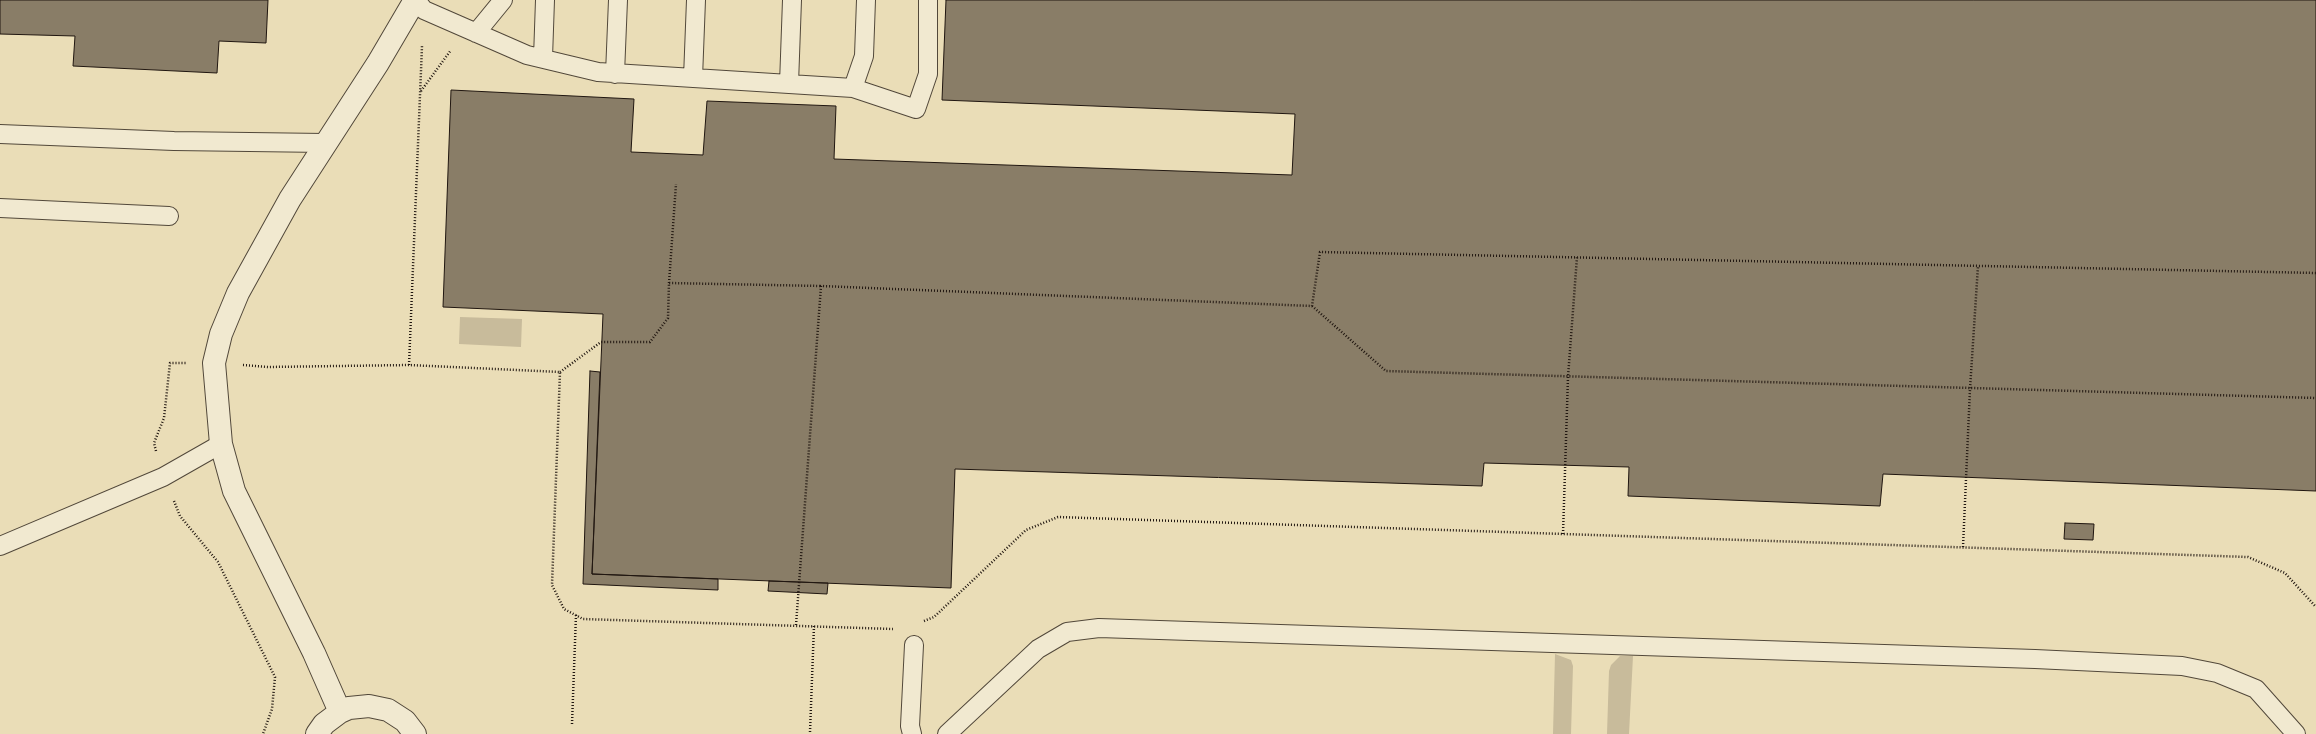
<!DOCTYPE html>
<style>
body{margin:0}
canvas{display:block;background:#eaddb7}
</style>
<canvas width="2316" height="734"></canvas>
<script>
const c = document.querySelector('canvas').getContext('2d');
c.lineJoin = 'round';
function paint(path, color) {
  c.fillStyle = color;
  c.fill(path, 'evenodd');
}
function toPath(rows) {
  const path = new Path2D();
  for (const r of rows) {
    path.moveTo(r[0], r[1]);
    for (let i = 2; i < r.length; i += 2) path.lineTo(r[i], r[i + 1]);
  }
  return path;
}
function trace(path, color, width, dash) {
  c.strokeStyle = color;
  c.lineWidth = width;
  c.lineCap = dash ? 'butt' : 'round';
  c.setLineDash(dash || []);
  c.stroke(path);
}
paint(toPath([
 [460,317,522,319,521,347,459,344],
 [1555,654,1571,660,1573,666,1571,734,1553,734],
 [1620,656,1633,656,1629,734,1607,734,1609,671,1611,665]
]), '#c8bb9b');
const building = toPath([
 [0,0,268,0,266,43,219,41,217,73,73,66,75,36,0,34,0,0],
 [946,0,2316,0,2316,491,1883,474,1880,506,1628,496,1629,467,1484,463,1482,486,955,469,951,588,592,574,603,314,443,307,451,90,634,99,631,152,703,155,707,101,836,106,834,159,1292,175,1295,114,942,100,946,0],
 [590,371,600,372,592,574,718,579,718,590,583,584,590,371],
 [2065,523,2094,524,2093,540,2064,539,2065,523],
 [769,581,828,583,827,594,768,591,769,581]
]);
paint(building, '#897d67');
trace(building, '#201610', 1);
const lane = toPath([
 [416,0,424,10,527,55,598,72,853,88,916,109,928,74,928,0],
 [476,33,503,0],
 [543,58,545,0],
 [615,74,618,0],
 [693,78,696,0],
 [789,84,792,0],
 [853,88,864,56,866,0],
 [0,134,174,141,325,143],
 [0,208,169,216],
 [0,546,163,477,221,444],
 [912,734,910,726,914,645],
 [947,734,1038,649,1067,632,1099,628,2035,659,2182,666,2217,673,2256,689,2296,734]
]);
const street = toPath([
 [340,712,314,653,234,491,221,444,214,363,221,334,238,293,290,199,378,63,415,0],
 [317,734,324,724,340,712,349,708,369,706,388,710,405,721,415,734]
]);
trace(lane, '#52483a', 20);
trace(street, '#52483a', 24);
trace(toPath([
 [421,91,451,50],
 [669,283,676,184],
 [1312,306,1386,371,2316,398],
 [243,365,268,367,409,365,560,372,552,585,564,609,583,619,893,629],
 [409,365,422,46],
 [560,372,601,342,650,342,668,318,669,283,821,286],
 [156,451,154,443,164,418,170,363,186,363],
 [174,501,180,516,218,562,275,677,272,709,263,734],
 [1563,534,1568,377,1577,257],
 [1963,547,1970,389,1978,266],
 [924,621,934,617,1026,530,1058,517,2248,557,2285,573,2316,607],
 [796,625,821,286,1312,306,1320,252,2316,273],
 [572,724,576,615],
 [810,732,814,626]
]), '#201610', 2.5, [1, 2]);
trace(lane, '#f1e9d0', 18);
trace(street, '#f1e9d0', 22);
</script>
